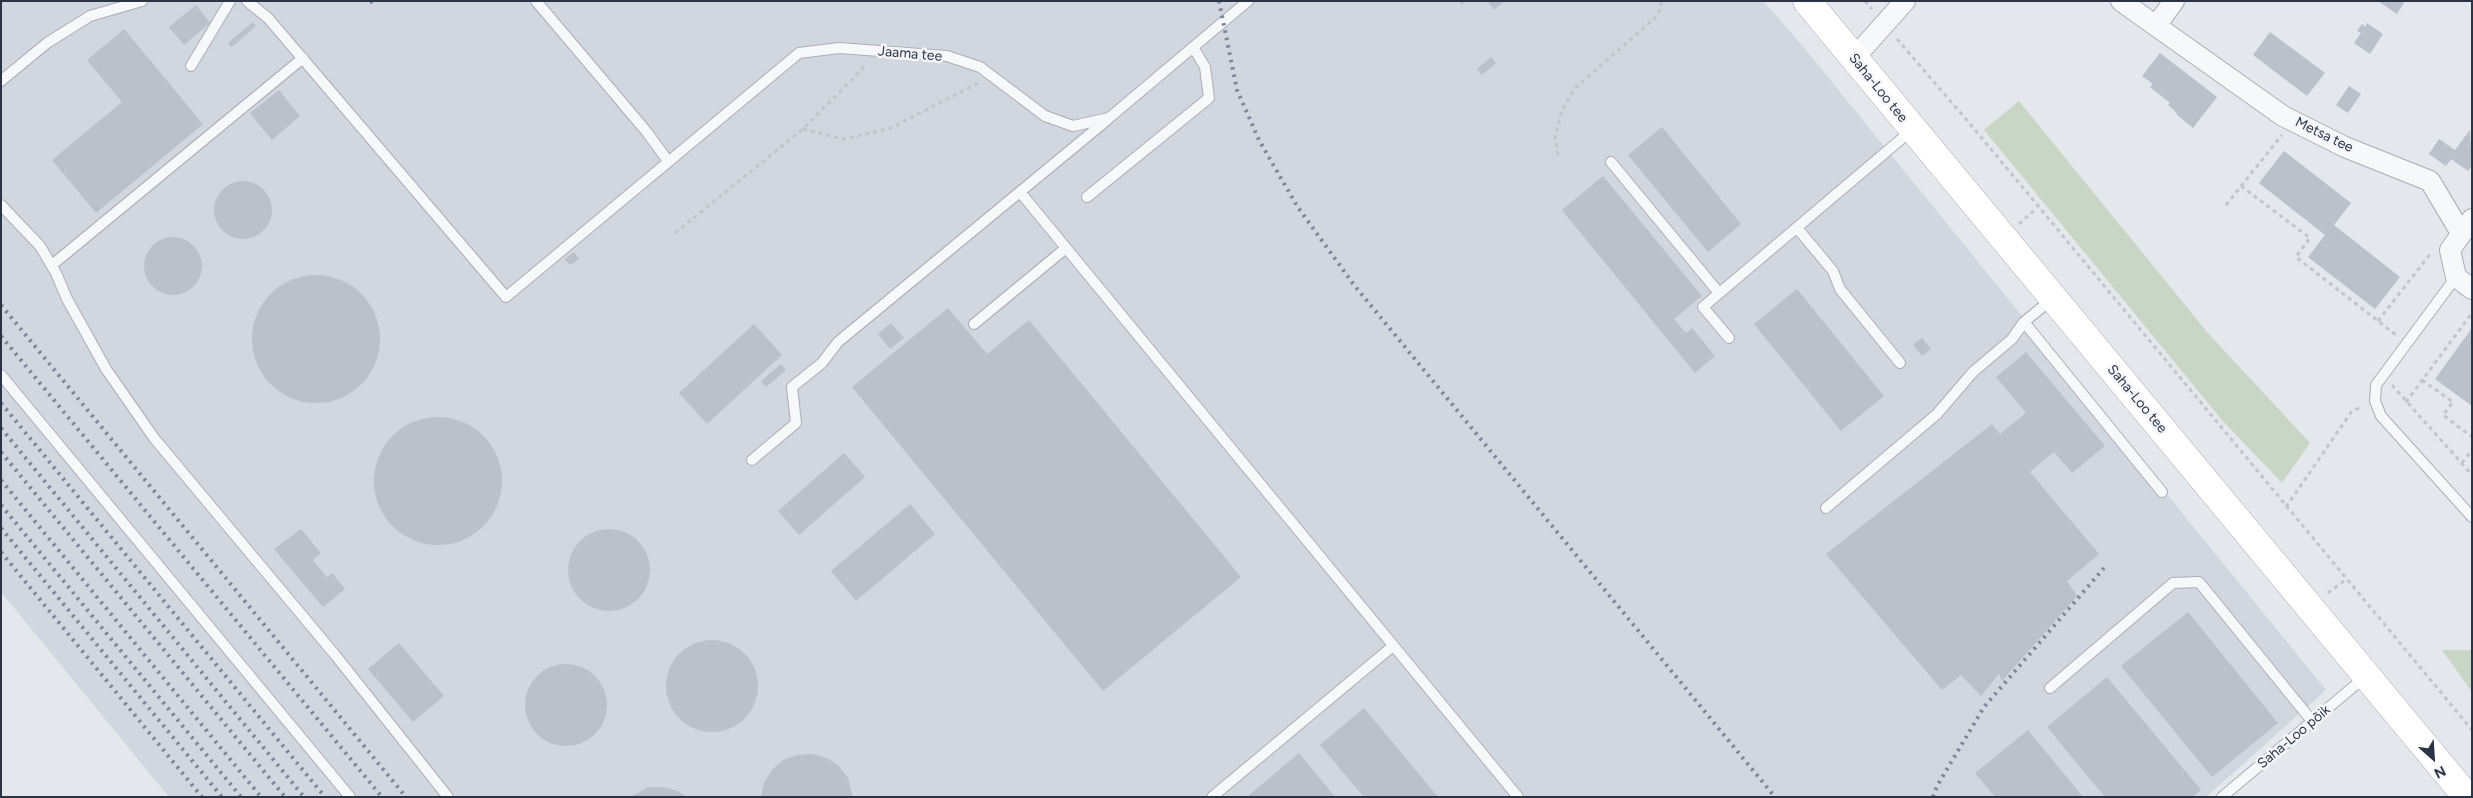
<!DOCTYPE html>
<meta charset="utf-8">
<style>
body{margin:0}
#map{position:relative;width:2473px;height:798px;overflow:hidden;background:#e4e7ec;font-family:Figtree,sans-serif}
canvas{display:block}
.frame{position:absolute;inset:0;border:2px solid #2b3445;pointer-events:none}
.north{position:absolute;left:2408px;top:733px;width:50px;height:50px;-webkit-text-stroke:4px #f4f6f9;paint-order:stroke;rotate:154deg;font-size:14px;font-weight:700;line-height:20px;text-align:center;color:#2b3445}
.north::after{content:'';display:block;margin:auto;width:18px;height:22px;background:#2b3445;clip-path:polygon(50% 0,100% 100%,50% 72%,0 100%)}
</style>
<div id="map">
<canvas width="2473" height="798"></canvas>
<div class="frame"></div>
<div class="north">N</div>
</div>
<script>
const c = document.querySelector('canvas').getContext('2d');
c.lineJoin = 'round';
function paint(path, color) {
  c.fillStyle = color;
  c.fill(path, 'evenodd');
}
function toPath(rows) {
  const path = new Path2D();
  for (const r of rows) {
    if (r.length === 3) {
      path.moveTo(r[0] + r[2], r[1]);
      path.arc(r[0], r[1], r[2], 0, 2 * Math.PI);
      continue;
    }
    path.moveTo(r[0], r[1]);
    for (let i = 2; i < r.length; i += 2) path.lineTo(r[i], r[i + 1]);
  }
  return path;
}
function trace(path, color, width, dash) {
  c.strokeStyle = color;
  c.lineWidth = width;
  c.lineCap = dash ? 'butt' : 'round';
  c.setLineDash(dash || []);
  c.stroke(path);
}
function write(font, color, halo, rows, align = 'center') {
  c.font = font + ' Figtree,sans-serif';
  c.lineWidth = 5;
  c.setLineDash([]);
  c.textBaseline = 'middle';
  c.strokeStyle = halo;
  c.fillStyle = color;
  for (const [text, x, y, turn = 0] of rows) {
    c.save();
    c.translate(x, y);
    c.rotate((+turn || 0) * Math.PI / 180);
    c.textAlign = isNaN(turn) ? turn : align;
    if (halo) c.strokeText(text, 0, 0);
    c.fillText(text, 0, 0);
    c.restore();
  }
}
paint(toPath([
 [1,1,1763,1,1801,44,2326,690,2206,797,169,797,1,592]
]), '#d2d6de');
paint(toPath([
 [2019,101,2207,332,2310,443,2282,483,2222,420,1984,130],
 [2442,650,2472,650,2472,692]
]), '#c9d6c5');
paint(toPath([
 [1487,1,1505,1,1494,10],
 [2378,1,2405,1,2397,14],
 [196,5,210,23,184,45,169,27],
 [253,22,256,26,232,47,228,43],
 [2367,23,2383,34,2370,54,2354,43,2361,33,2357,31,2362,24,2365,27],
 [124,29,203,124,96,213,52,160,122,102,87,60],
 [2270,32,2325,73,2307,96,2253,55],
 [2160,53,2217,97,2193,128,2176,114,2177,113,2168,105,2170,103,2150,87,2153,84,2142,76],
 [1491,57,1496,63,1482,75,1477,69],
 [2349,86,2361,94,2348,113,2336,105],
 [279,90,300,116,272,140,250,113],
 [1662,127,1741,224,1708,252,1628,155],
 [2470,130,2472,166,2468,171,2451,159,2446,166,2429,154,2439,139,2455,150],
 [2284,151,2351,203,2334,225,2400,277,2375,309,2308,257,2325,235,2259,183],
 [1603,176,1702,296,1674,319,1686,333,1692,328,1715,356,1695,373,1562,210],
 [243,210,29],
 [173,266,29],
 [574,252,579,259,570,265,565,259],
 [316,339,64],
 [1797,289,1884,396,1841,431,1754,324],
 [948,308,987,354,1029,320,1241,577,1103,691,852,387],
 [891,323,904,338,890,349,878,334],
 [754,324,782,355,707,424,679,393],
 [2472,328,2472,406,2435,379],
 [1922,338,1931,349,1922,356,1913,345],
 [2026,352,2105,446,2072,473,2054,452,2030,472,2099,554,2067,581,2077,596,2002,681,1999,674,1981,696,1961,675,1942,690,1826,554,1992,424,2000,434,2026,413,1996,377],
 [781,364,786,370,766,387,761,381],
 [438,481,64],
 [844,453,865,477,799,535,778,511],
 [910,504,935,534,856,601,831,571],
 [301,529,321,553,313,560,327,577,332,573,345,589,323,607,274,549],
 [609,570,41],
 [2188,612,2278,723,2212,777,2121,666],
 [712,686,46],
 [399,643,444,696,413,722,368,669],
 [566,705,41],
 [2107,677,2201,790,2192,797,2105,797,2047,727],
 [1364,708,1438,797,1364,797,1320,745],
 [2028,730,2083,797,1995,797,1975,773],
 [1299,753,1335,797,1247,797],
 [812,754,827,758,839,766,848,778,853,797,761,797,764,783,772,770,783,760,797,755],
 [648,787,663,787,678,791,686,797,630,797]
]), '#bbc0ca');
const service = toPath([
 [247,1,268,18,506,297,799,53,839,48,947,56,980,67,1045,116,1073,126,1109,118,1248,1],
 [536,1,646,131,668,161],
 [191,66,230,1],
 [1,81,47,43,90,16,142,1],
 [1611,162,1719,293],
 [1020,192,1518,797],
 [1087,197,1209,98,1205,67,1193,47],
 [1,205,40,246,56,273,67,299,106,369,154,438,336,656,448,797],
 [1797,228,1833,271,1840,289,1900,363],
 [52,265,303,58],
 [2456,277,2376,385,2375,401,2381,416,2472,517],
 [2052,299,2024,322,2162,492],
 [974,324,1066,248],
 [1729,338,1703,307,1912,130],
 [1,375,350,797],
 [752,460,796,423,792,387,822,363,838,342,1107,120],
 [1826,508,1937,414,1973,372,2012,339,2024,322],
 [2050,688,2173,583,2199,582,2312,721],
 [1212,797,1393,646],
 [2222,797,2365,677]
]);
const minor = toPath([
 [2121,1,2283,116,2345,147,2430,181,2461,233],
 [2156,26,2174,1],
 [1854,58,1905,1],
 [2472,219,2450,250,2456,277,2472,289]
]);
const secondary = toPath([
 [1807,1,2467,797]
]);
trace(service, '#a9aeb7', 12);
trace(minor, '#a9aeb7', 22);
trace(secondary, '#a9aeb7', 29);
trace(toPath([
 [1461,1,1464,5],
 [1865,1,1872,9],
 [1897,39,1971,125,2472,730],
 [803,129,844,139,891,128,978,83],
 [1558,155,1555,137,1562,110,1574,89,1655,18,1660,10,1661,1],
 [2241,186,2310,238,2296,257,2396,335],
 [2226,205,2282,135],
 [2019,224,2037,208],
 [675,233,803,129,867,64],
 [2378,321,2431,253],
 [2422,380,2453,402,2443,415,2472,437],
 [2392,385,2472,475],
 [2406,402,2472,313],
 [2462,463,2472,450],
 [2286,507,2352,411,2362,407],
 [2328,593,2345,580]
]), '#c2c5cb', 3, [4, 4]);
trace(service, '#f7f8fa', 10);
trace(minor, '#f7f8fa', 20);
trace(secondary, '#fff', 28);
trace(toPath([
 [371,1,373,3],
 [1219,1,1237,90,1259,140,1297,206,1354,285,1775,797],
 [1,305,406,797],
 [1,336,382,797],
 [1,403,325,797],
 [1,428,304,797],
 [1,452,285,797],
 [1,480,261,797],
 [1,505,241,797],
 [1,528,222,797],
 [1,552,202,797],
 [1933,797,1937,786,1984,707,2104,568]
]), '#7d8696', 4, [2.5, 5]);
write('14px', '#2b3445', '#f4f6f9', [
 ["Jaama tee",910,54,5],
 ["Saha-Loo tee",1878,88,51],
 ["Metsa tee",2324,135,26],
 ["Saha-Loo tee",2137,399,50],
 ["Saha-Loo põik",2294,737,-40]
]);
</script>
